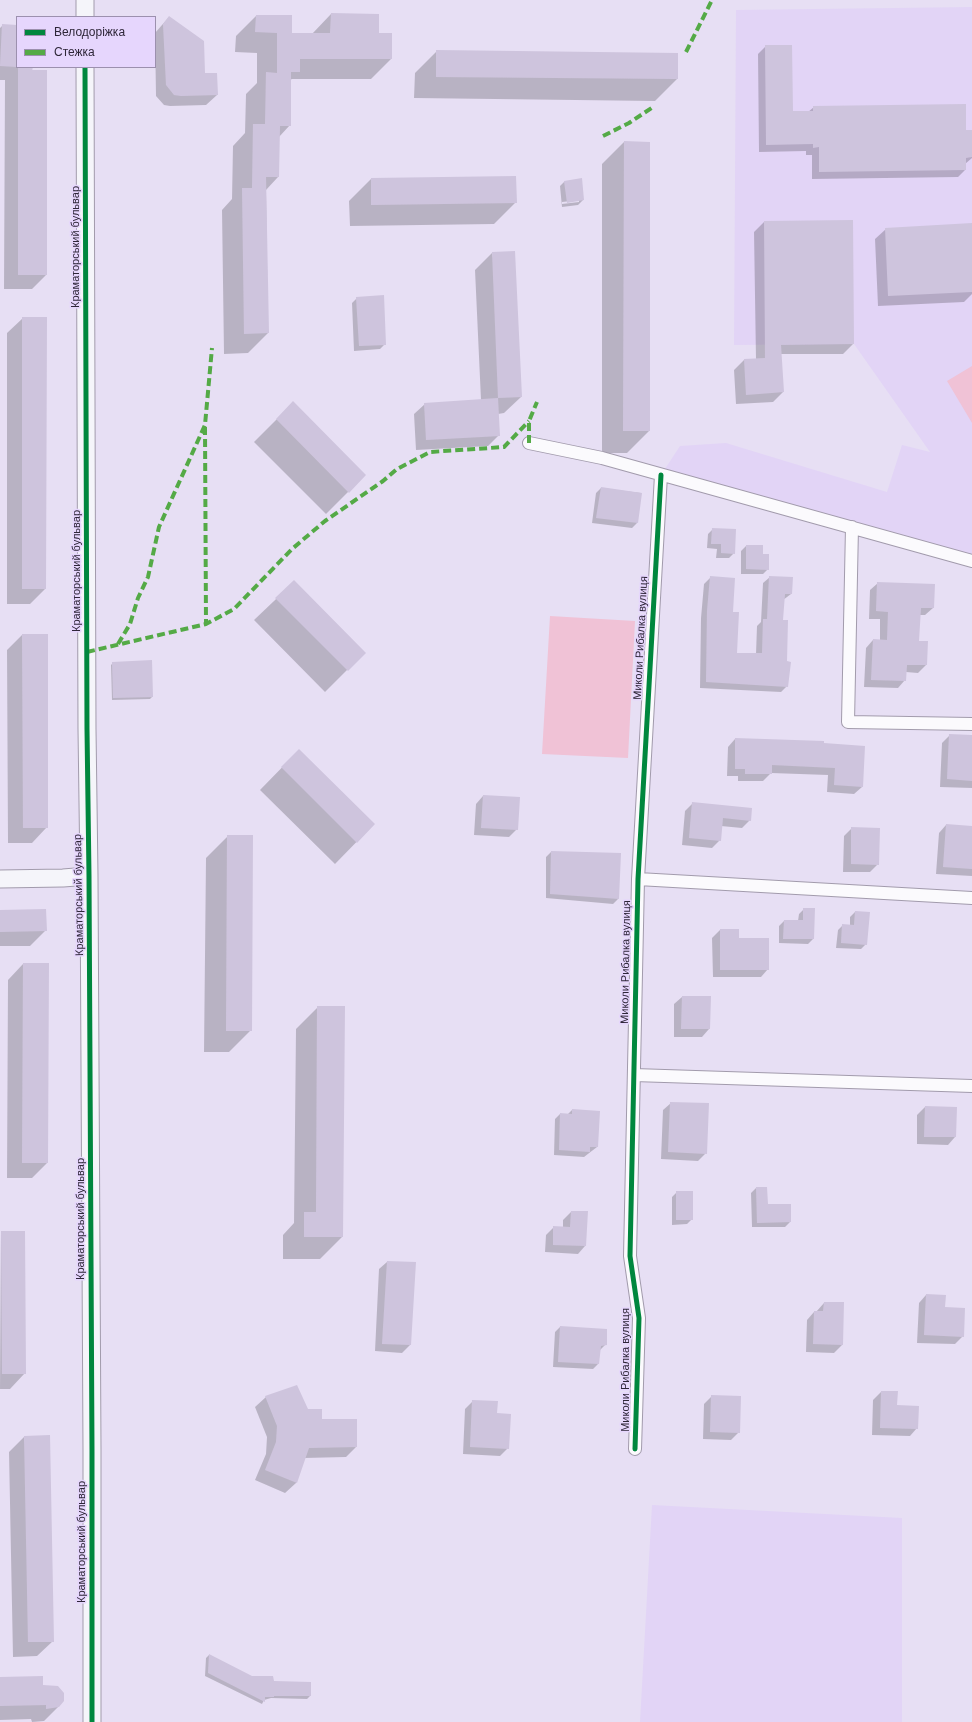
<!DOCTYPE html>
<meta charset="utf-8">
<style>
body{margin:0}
#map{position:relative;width:972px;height:1722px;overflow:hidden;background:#e7dff4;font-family:Helvetica,sans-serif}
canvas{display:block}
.legend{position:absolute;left:16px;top:16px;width:140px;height:52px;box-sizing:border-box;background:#e6d6fd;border:1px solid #9c90ae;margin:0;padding:5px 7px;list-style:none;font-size:12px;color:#2e2638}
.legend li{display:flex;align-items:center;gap:8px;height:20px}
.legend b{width:20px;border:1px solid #9c90ae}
</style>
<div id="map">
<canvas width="972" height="1722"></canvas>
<ul class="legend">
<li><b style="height:5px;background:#00873e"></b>Велодоріжка</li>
<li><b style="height:5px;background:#54aa46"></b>Стежка</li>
</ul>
</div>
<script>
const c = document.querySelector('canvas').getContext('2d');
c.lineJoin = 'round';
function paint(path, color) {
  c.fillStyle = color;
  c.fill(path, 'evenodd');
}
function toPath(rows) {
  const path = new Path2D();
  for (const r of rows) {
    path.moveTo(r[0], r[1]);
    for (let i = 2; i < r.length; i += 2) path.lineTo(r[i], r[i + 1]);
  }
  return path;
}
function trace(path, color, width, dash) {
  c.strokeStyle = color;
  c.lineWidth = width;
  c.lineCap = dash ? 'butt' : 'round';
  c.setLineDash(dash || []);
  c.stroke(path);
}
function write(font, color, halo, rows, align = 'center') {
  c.font = font + ' Helvetica,sans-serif';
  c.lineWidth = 3;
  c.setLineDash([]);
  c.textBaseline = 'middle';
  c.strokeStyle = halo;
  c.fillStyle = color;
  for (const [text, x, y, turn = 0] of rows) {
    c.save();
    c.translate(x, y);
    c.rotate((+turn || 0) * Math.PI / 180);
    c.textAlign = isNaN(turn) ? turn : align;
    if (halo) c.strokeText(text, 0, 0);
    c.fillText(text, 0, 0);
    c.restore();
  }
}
paint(toPath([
 [972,7,972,561,661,475,680,446,726,443,887,492,902,445,930,452,854,344,734,345,736,10],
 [652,1505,902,1518,902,1722,640,1722]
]), '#e2d4f6');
paint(toPath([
 [972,366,972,423,947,381],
 [550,616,635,621,628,758,542,754]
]), '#f0c2d6');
paint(toPath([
 [331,14,378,34,391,59,371,79,292,79,290,80,290,125,279,137,278,177,266,190,268,333,248,353,224,354,222,210,232,199,233,146,245,133,246,94,257,83,257,53,235,52,236,36,256,16,291,34,312,34],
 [169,17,217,95,206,105,170,106,164,105,156,96,155,33],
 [3,25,17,26,17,67,32,67,46,275,32,289,4,289,5,80,0,80,0,28],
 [766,46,792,112,808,112,814,107,972,131,972,158,965,164,965,170,958,177,812,179,812,155,806,155,806,151,759,152,758,54],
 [437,51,677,79,655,101,414,98,415,73],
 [624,142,649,143,649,431,627,453,602,453,602,164],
 [371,179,516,202,494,224,350,226,349,201],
 [565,181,583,200,578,205,562,207,560,186],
 [579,200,579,202,562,204,562,202],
 [764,222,853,344,843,354,780,354,783,392,773,402,736,404,734,370,744,360,756,360,754,232],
 [886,229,972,246,972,294,964,302,878,306,875,239],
 [492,253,521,397,504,413,498,414,499,435,488,446,416,450,414,414,425,404,481,400,475,270],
 [357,298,385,344,380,349,354,351,352,303],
 [23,318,45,589,30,604,7,604,7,333],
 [293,403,365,475,326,514,254,442],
 [601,488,641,493,637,523,632,528,592,523,596,493],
 [713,529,734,553,729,558,716,558,717,549,707,548,708,534],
 [746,546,768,569,763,574,741,574,741,551],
 [711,577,732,613,736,654,756,654,757,626,761,622,763,583,770,577,791,594,783,600,782,621,787,686,781,692,700,688,701,618,704,584],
 [294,582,364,653,325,692,254,620],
 [878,583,933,608,925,615,920,615,918,642,926,665,918,673,906,672,905,680,898,688,864,687,866,648,873,640,880,641,880,619,869,619,870,590],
 [22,635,47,827,32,843,8,843,7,650],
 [113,663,152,697,150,699,112,700,111,665],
 [950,735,972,736,972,788,940,787,942,743],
 [735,739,823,742,862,787,854,794,827,792,828,775,771,773,763,781,738,781,738,776,727,776,728,747],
 [299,750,374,824,335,864,260,790],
 [483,796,517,829,509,837,474,835,476,804],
 [693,803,750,820,742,828,721,826,720,840,712,848,682,845,685,811],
 [946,825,972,827,972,876,936,874,939,833],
 [852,828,878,864,870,872,843,872,844,836],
 [228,836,251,1030,229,1052,204,1052,206,858],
 [551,852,620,854,618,899,613,904,546,898,546,857],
 [804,909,813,939,808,944,779,943,779,926,784,921,798,921,799,914],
 [0,911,46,930,30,946,0,946],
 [855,912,866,944,861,949,836,948,838,930,843,925,850,925,850,917],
 [720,930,738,939,768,969,761,977,713,977,712,938],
 [23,964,47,1163,32,1178,7,1178,8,980],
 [682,997,710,997,709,1029,702,1037,674,1037,674,1004],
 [318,1007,342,1237,320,1259,283,1259,283,1235,294,1223,296,1029],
 [671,1103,706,1153,698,1161,661,1159,663,1110],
 [925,1107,955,1137,948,1145,917,1144,917,1115],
 [572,1110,597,1147,584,1157,554,1155,555,1119,560,1114,568,1114],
 [756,1188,767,1206,790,1222,785,1227,752,1227,751,1193],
 [677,1192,692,1219,687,1224,672,1225,672,1197],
 [571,1212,585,1246,578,1254,545,1252,546,1235,554,1227,563,1227,563,1220],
 [1,1232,25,1373,10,1389,0,1389],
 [387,1262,410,1345,402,1353,375,1351,379,1269],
 [926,1295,944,1308,963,1336,955,1344,917,1343,919,1303],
 [824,1303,842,1345,834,1353,806,1352,807,1320,814,1312,816,1312],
 [560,1327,606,1344,600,1350,598,1364,593,1369,553,1367,555,1332],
 [881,1392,917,1428,910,1436,872,1435,873,1400],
 [712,1396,739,1432,731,1440,703,1439,704,1404],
 [266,1397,308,1410,356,1447,346,1457,304,1458,296,1483,285,1493,255,1480,266,1454,267,1437,255,1407],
 [473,1401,496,1414,508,1448,500,1456,463,1454,465,1409],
 [24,1437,53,1641,37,1656,13,1657,9,1452],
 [209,1655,252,1677,273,1682,310,1696,307,1699,271,1698,264,1700,262,1704,205,1676,206,1658],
 [0,1678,42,1686,59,1706,44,1721,32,1722,31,1719,0,1720]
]), '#0003');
paint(toPath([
 [331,13,379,14,379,33,392,33,392,59,300,59,300,72,291,72,291,126,280,126,279,177,266,177,269,333,244,334,242,188,252,188,253,124,265,124,266,72,277,73,277,33,255,32,256,15,292,15,292,33,330,33],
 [169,16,204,41,205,73,217,73,218,95,181,96,174,95,166,85,163,24],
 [2,24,17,25,17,67,0,66],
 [765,45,792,45,793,111,813,111,813,106,966,104,966,130,972,130,972,157,966,158,966,170,819,172,819,147,813,148,813,144,766,145],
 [436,50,678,53,678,79,436,77],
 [18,67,33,67,32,70,47,70,47,275,18,275],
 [624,141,650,142,650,431,623,431],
 [516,176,517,203,371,205,371,178],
 [582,178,584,200,567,203,564,181],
 [853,220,854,344,781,345,784,392,746,395,744,359,765,358,764,221],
 [972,223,972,292,888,296,885,228],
 [515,251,522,397,498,398,492,252],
 [384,295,386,345,359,346,356,297],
 [22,317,47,317,46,589,22,589],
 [498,398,500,436,426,440,424,403],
 [293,401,366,475,349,493,276,419],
 [601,487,642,493,638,523,596,518],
 [712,528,736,529,735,554,721,553,721,544,711,544],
 [746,545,763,545,763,554,769,554,769,570,746,569],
 [710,576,735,578,733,612,739,612,737,653,762,653,763,619,767,619,769,576,793,577,792,594,785,594,783,620,788,620,787,661,791,662,788,687,706,682,707,611],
 [294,580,366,653,348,671,275,598],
 [877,582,935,584,934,608,921,608,919,641,928,641,927,665,907,665,906,681,871,680,873,639,887,640,888,612,876,611],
 [22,634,48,634,48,828,23,828],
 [152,660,153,697,113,698,112,662],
 [949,734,972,735,972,781,947,779],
 [735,738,824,741,824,743,865,746,863,787,834,785,835,768,772,765,772,774,745,774,745,769,735,769],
 [299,749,375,824,357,843,281,767],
 [483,795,520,797,518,830,481,828],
 [692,802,752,808,751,821,723,818,721,841,689,838],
 [946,824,972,826,972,869,943,867],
 [851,827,880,828,879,865,851,864],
 [227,835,253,835,252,1031,226,1031],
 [551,851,621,853,619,899,550,894],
 [803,908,815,908,814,939,783,939,784,920,803,920],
 [46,909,47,931,0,932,0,910],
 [855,911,870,912,867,945,841,943,842,924,854,925],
 [720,929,739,929,739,938,769,938,769,970,720,970],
 [23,963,49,963,48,1163,22,1163],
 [682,996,711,996,710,1029,681,1029],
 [317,1006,345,1006,343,1237,304,1237,304,1212,316,1212],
 [670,1102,709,1103,707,1154,668,1152],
 [925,1106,957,1107,956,1137,924,1137],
 [572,1109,600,1111,598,1147,590,1147,590,1152,559,1150,560,1113,572,1114],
 [756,1187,767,1187,768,1204,791,1204,791,1222,757,1223],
 [676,1191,693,1191,693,1220,676,1220],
 [571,1211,588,1211,586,1246,553,1245,553,1226,570,1227],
 [1,1231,25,1231,26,1374,2,1374],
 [387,1261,416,1262,411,1345,382,1344],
 [926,1294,946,1295,945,1307,965,1308,964,1337,924,1335],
 [824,1302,844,1302,843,1345,813,1344,814,1311,823,1311],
 [560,1326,607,1329,607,1345,601,1346,599,1364,558,1362],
 [297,1385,308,1409,322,1409,322,1419,357,1419,357,1447,309,1448,297,1483,265,1470,276,1442,277,1426,265,1396],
 [881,1391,898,1391,897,1405,919,1406,918,1429,880,1428],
 [711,1395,741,1396,740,1433,710,1432],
 [472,1400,498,1401,497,1413,511,1414,509,1449,470,1447],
 [50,1435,54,1642,28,1642,24,1436],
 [209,1654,252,1676,273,1676,274,1681,311,1682,311,1696,274,1696,274,1697,265,1697,265,1702,208,1673],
 [43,1676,43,1685,58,1686,64,1693,64,1701,59,1707,46,1709,46,1705,0,1706,0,1677]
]), '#cec4dd');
const street = toPath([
 [529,443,602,458,972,561],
 [852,527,848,722,972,724],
 [638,879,972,898],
 [634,1075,972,1086],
 [635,1449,639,1318,630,1256,638,879,661,475]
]);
const secondary = toPath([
 [85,0,85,17],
 [85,67,87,729,89,876,92,1450,92,1722],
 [0,879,63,878,89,876]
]);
trace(street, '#a29bac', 14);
trace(secondary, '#a29bac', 19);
trace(street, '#fbfafd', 12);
trace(secondary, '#f5f5fa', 17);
trace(toPath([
 [686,52,712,0],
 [603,136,629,123,653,107],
 [205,427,206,624],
 [529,443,529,421,537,402],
 [118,644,130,624,138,598,148,577,159,527,205,425,212,348],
 [87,652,206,624,234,609,292,549,325,521,383,481,397,469,430,452,504,447,529,421]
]), '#54aa46', 4, [8, 4]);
trace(toPath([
 [85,67,87,729,89,876,92,1450,92,1722],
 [635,1449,639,1318,630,1256,638,879,661,475]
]), '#00873e', 5);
write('11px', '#2e2638', '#e6d6fd', [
 ["Краматорський бульвар",76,247,-90],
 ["Краматорський бульвар",77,571,-90],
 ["Миколи Рибалка вулиця",641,638,-87],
 ["Краматорський бульвар",79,895,-91],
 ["Миколи Рибалка вулиця",626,962,-89],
 ["Краматорський бульвар",81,1219,-90],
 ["Миколи Рибалка вулиця",626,1370,-90],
 ["Краматорський бульвар",82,1542,-90]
]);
</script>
